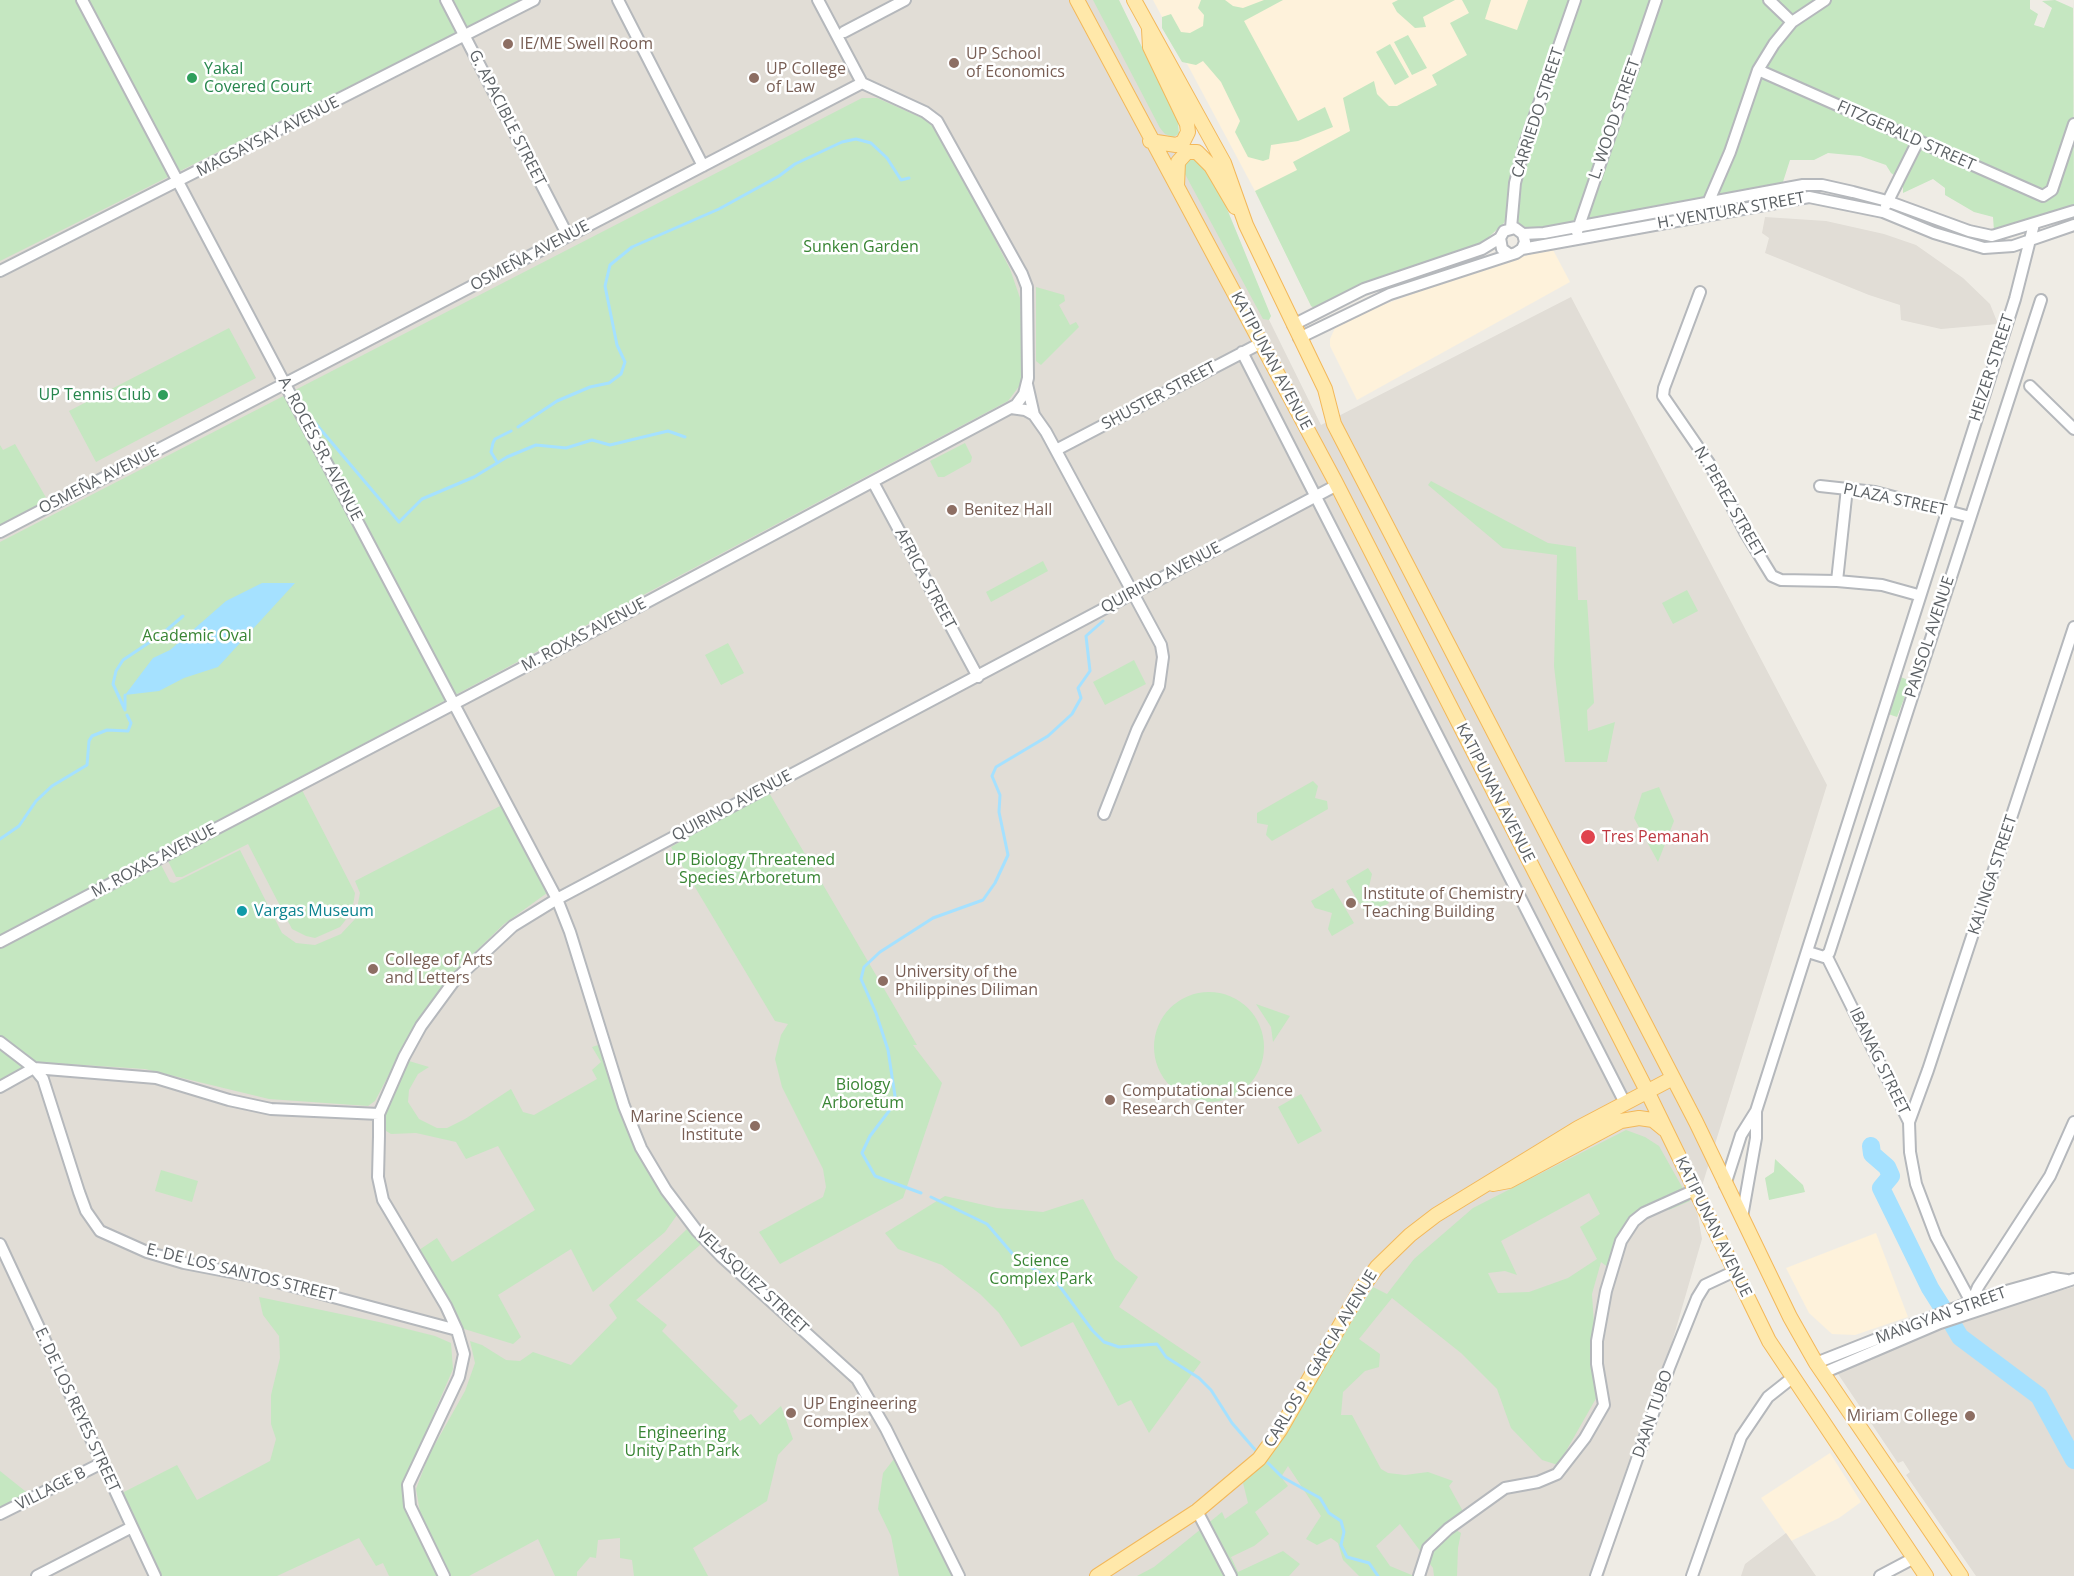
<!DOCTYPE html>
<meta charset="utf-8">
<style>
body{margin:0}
canvas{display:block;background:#efece5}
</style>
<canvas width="2074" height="1576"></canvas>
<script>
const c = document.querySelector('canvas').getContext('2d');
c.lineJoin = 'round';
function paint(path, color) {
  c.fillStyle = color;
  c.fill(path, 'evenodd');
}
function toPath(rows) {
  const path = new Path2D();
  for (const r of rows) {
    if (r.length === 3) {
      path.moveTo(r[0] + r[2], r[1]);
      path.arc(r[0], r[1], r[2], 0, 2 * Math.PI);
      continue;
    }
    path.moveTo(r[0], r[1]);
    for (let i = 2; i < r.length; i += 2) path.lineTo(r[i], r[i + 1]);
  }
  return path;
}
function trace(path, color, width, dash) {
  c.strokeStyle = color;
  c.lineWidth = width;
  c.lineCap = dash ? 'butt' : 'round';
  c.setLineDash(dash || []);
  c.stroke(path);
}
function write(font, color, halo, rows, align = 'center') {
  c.font = font + ' "Open Sans",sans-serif';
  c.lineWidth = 5;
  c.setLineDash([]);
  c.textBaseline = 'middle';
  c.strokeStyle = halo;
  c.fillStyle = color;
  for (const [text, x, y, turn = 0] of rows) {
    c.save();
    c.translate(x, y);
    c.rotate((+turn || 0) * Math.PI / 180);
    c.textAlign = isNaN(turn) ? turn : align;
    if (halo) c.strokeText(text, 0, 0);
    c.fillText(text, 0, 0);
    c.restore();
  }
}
paint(toPath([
 [1153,0,1569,0,1279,236],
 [1552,248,1570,282,1357,400,1330,346,1330,339,1335,328,1374,308,1487,267],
 [1876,1233,1908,1317,1855,1335,1832,1334,1809,1313,1786,1268],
 [1830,1453,1861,1502,1839,1518,1791,1541,1761,1498]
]), '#fef2db');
paint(toPath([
 [0,0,1111,0,1321,425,1571,297,1827,785,1696,1205,1702,1239,1604,1576,0,1576],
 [1765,217,1826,221,1884,234,1916,245,1963,278,1990,304,1998,324,1941,329,1901,320,1900,305,1869,295,1765,253,1769,238,1762,233],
 [2074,1287,2074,1576,1976,1576,1906,1475,1910,1472,1903,1461,1898,1463,1836,1371,1976,1313],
 [1786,1533,1816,1576,1741,1576,1745,1564]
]), '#e1ddd6');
paint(toPath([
 [0,0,522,0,0,261],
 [1093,0,1119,0,1178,121,1179,134,1173,137,1165,134,1160,128],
 [1201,0,1225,0,1233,6,1243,8,1264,0,1283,0,1244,21,1298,121,1325,107,1333,127,1298,141,1271,145,1269,159,1263,161,1248,157,1235,132,1240,121,1221,82,1203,61,1196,65,1182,62,1162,28,1162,17,1171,14,1181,32,1190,33,1203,26,1204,15,1198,8],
 [1398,0,1455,0,1423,17,1426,27,1415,28,1397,12,1392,3],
 [1462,0,1491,0,1485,19,1517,30,1528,0,2030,0,2030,9,2038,14,2034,25,2044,28,2052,8,2042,1,2055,0,2073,8,2074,206,1994,231,1993,217,1974,212,1945,195,1945,188,1933,179,1903,193,1903,181,1891,173,1886,165,1860,156,1828,153,1814,160,1790,160,1782,185,1533,230,1518,224,1516,216,1508,215,1504,223,1478,247,1317,310,1311,306,1255,191,1297,170,1293,162,1350,131,1343,98,1374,81,1377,94,1389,106,1397,106,1437,85,1432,75,1467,55,1450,23,1469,13],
 [1408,35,1427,68,1412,75,1394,42],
 [1390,44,1409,77,1395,85,1376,52],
 [862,98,877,98,931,122,941,135,1010,269,1020,298,1023,372,1020,385,1008,401,0,937,0,542],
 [1194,156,1200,162,1225,204,1271,316,1269,320,1263,319,1185,174,1183,161],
 [1036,287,1064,295,1065,301,1059,305,1070,325,1076,322,1079,327,1041,365,1036,361],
 [229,328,256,378,96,462,69,411],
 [965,443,972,457,971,462,944,477,938,477,930,461],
 [15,444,48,501,0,526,0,445,3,450],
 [1431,481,1548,543,1576,547,1578,600,1587,600,1594,703,1587,710,1588,731,1615,722,1607,762,1565,762,1554,666,1557,555,1503,548,1428,485],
 [1043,561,1048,571,991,602,986,592],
 [1687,590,1698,611,1673,624,1662,603],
 [728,643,744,673,721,685,705,655],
 [1134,660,1146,684,1105,705,1093,682],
 [1898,676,1911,681,1897,717,1885,713],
 [1313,781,1318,786,1315,798,1327,801,1328,809,1272,841,1266,835,1268,825,1257,823,1257,813],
 [1659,787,1674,821,1658,862,1634,818,1642,793],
 [302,790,355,893,352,912,340,927,315,938,306,936,292,929,248,844,182,877,176,877,168,861],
 [768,791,917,1045,913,1045,942,1083,903,1198,780,1264,759,1232,823,1197,826,1187,823,1169,782,1087,775,1059,781,1035,788,1024,775,1021,671,847],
 [504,804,547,893,504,924,452,974,412,1031,375,1101,368,1106,269,1099,145,1069,36,1062,0,1037,0,947,159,861,170,882,174,883,240,850,282,933,296,943,315,945,341,934,355,919,360,893,355,881],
 [1368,868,1372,874,1368,891,1384,895,1389,903,1367,916,1346,881],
 [1333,888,1354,923,1332,936,1328,929,1332,913,1315,908,1311,901],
 [1209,1047,55],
 [1256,1004,1290,1016,1273,1042,1271,1027],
 [601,1044,626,1124,655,1183,677,1215,665,1232,593,1292,571,1249,498,1295,521,1337,513,1344,461,1328,459,1318,419,1250,437,1238,452,1262,535,1210,498,1146,466,1159,456,1142,416,1133,391,1134,383,1129,384,1111,394,1095,409,1061,429,1067,418,1074,409,1090,408,1102,419,1119,437,1128,447,1128,465,1119,511,1089,523,1112,534,1115,597,1079,592,1070,601,1062,592,1047],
 [0,1050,24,1069,0,1081],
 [1301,1094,1322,1131,1298,1144,1278,1107],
 [1626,1130,1645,1137,1659,1146,1690,1201,1669,1210,1660,1202,1628,1219,1625,1239,1609,1268,1601,1262,1592,1294,1594,1324,1593,1363,1598,1395,1558,1465,1542,1460,1511,1428,1497,1389,1461,1353,1392,1298,1359,1339,1380,1354,1379,1367,1365,1371,1343,1392,1341,1415,1352,1415,1381,1469,1388,1473,1405,1475,1428,1472,1453,1481,1449,1486,1465,1515,1448,1525,1461,1533,1458,1548,1457,1576,1434,1576,1433,1568,1400,1524,1376,1546,1390,1566,1414,1576,1359,1576,1343,1560,1338,1543,1331,1538,1317,1545,1306,1539,1321,1516,1288,1466,1281,1477,1288,1486,1255,1512,1269,1534,1254,1546,1231,1557,1238,1572,1283,1551,1300,1564,1289,1576,1137,1576,1154,1567,1222,1512,1225,1519,1248,1503,1243,1483,1284,1437,1303,1401,1373,1287,1387,1294,1414,1259,1473,1208],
 [1589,1193,1600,1214,1580,1227,1597,1259,1568,1278,1529,1292,1498,1293,1488,1273,1505,1271,1517,1275,1501,1241],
 [1775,1159,1803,1185,1805,1192,1769,1200,1765,1178,1774,1172],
 [161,1170,198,1181,192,1202,155,1191],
 [945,1196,997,1208,1043,1212,1083,1199,1115,1259,1138,1277,1119,1307,1201,1362,1149,1433,1131,1400,1118,1406,1073,1322,1021,1347,999,1313,980,1294,942,1265,898,1249,885,1233],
 [688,1228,700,1238,700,1245,636,1300,667,1325,662,1331,738,1406,733,1411,740,1421,751,1414,760,1425,781,1406,793,1439,778,1455,767,1501,693,1548,708,1576,634,1576,632,1560,620,1558,620,1538,598,1540,596,1558,590,1557,577,1572,577,1576,555,1576,538,1539,469,1576,451,1576,420,1512,416,1489,429,1455,465,1391,475,1363,470,1341,482,1345,506,1360,520,1361,533,1352,571,1365,617,1318,609,1305],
 [259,1297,379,1322,435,1336,451,1343,453,1369,403,1485,404,1498,439,1576,389,1576,383,1563,376,1566,359,1538,277,1576,158,1576,120,1494,177,1465,197,1500,270,1461,276,1439,271,1424,271,1395,280,1358,279,1336,263,1315],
 [894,1459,916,1503,952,1576,899,1576,891,1536,878,1509,883,1473],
 [0,1471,30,1495,0,1511]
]), '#c5e7c1');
paint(toPath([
 [262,583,295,583,218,667,184,678,159,691,125,695,153,658,170,650,226,601]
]), '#a5e1ff');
trace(toPath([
 [305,411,399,522,422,499,474,477,507,457,536,445,566,448,592,440,610,445,668,431,685,437],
 [518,427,557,401,590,387,609,383,621,374,625,362,617,345,605,286,610,265,632,247,719,209,779,176,795,164,842,142,856,139,871,143,887,158,901,180,909,178],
 [497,462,491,452,493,443,495,439,511,431],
 [125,708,125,695],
 [125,710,113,684,116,671,123,660,162,634,183,616],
 [0,839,19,826,36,801,52,786,87,765,89,741,92,736,107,730,128,731,131,723,127,715],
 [921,1193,875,1176,862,1153,870,1136,889,1111,895,1096,888,1050,876,1013,861,979,864,967,880,952,933,918,983,900,995,883,1008,855,999,812,1000,795,992,776,996,767,1048,736,1072,714,1081,698,1078,688,1090,671,1086,636,1103,621],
 [931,1197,987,1224,1016,1258,1058,1284,1092,1330,1104,1342,1119,1347,1157,1344,1166,1357,1199,1378,1211,1390,1232,1423,1257,1452],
 [1268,1463,1282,1477,1320,1498,1329,1513,1341,1521,1344,1532,1341,1545,1347,1557,1369,1563,1378,1576]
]), '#a5e1ff', 3);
trace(toPath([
 [1871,1146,1872,1154,1887,1167,1891,1176,1881,1188,1930,1288,1942,1307],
 [1950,1320,1960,1337,2039,1396,2074,1460]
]), '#a5e1ff', 18);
const minor = toPath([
 [82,0,557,899,570,932,624,1106,641,1148,666,1190,697,1231,721,1256,857,1379,886,1429,959,1576],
 [446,0,568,236],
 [618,0,703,166],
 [818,0,862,83],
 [1769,0,1792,22],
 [844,32,905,0],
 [1758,70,2043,196,2052,190,2074,124],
 [1886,205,1918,141],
 [1709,207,1708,203,1730,152,1758,70,1774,44,1792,22,1825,0],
 [1511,228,1515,183,1526,141,1575,0],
 [1577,232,1656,0],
 [1523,234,1544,233,1803,185,1822,185,1853,192,1887,201,1969,231,1992,236,2074,211],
 [1522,249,1809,197,1883,212,1934,233,1984,248,2013,246,2074,225],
 [0,271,534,0],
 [1700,292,1664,388,1663,396,1709,463,1745,532,1772,576,1781,580,1837,581,1882,585,1918,595],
 [1293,325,1364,289,1482,249,1500,238],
 [1299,338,1390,294,1516,253,1522,249,1525,242,1523,234,1515,228,1504,231,1500,238,1502,249,1509,254],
 [1242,352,1625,1103],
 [1027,384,1034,415],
 [2030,386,2074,429],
 [1011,408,1025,410,1034,415,1046,432,1161,645,1163,657,1159,686,1137,730,1104,814],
 [1056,450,1261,343],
 [873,482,978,677],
 [1820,486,1875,492,1970,517],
 [0,532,862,83],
 [1837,581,1847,488],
 [0,942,589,633,1016,405,1024,394,1028,378,1027,287,1022,274,937,121,925,112,862,83],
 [1808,952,1824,957,1829,953,2041,300],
 [1827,957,1909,1122,1910,1152,1916,1184,1936,1237,1971,1302],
 [0,1042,34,1068,43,1079,79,1192,86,1211,100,1231,147,1252,184,1263,262,1278,457,1330],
 [34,1068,156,1078,229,1100,271,1109,379,1114],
 [0,1087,34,1068],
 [1909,1122,1928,1070,2074,627],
 [1725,1185,1741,1135,1756,1111],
 [1742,1217,1756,1138,1756,1111,2015,299,2034,224],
 [0,1244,155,1576],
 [1971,1304,1978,1287,2050,1176,2074,1122],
 [1816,1363,1978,1299,2053,1278,2067,1280],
 [1823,1373,1940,1323,2074,1279],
 [1197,1511,1231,1576],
 [0,1514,102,1463],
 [37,1576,132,1527],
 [444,1576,410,1506,408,1485,459,1377,464,1354,457,1330,446,1306,383,1200,378,1177,379,1136,379,1114,404,1057,421,1026,454,981,513,926,557,899,1337,485],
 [1419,1576,1428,1548,1448,1529,1505,1488,1538,1482,1557,1474,1585,1438,1604,1405,1597,1364,1597,1341,1606,1291,1621,1241,1634,1221,1644,1213,1695,1190],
 [1596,1576,1669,1368,1697,1298,1705,1285,1735,1271],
 [1692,1576,1741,1437,1768,1397,1792,1378],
 [1880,1576,1914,1558]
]);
const major = toPath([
 [1077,0,1335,481,1647,1091,1769,1341,1926,1576],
 [1134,0,1224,163,1246,225,1325,389,1334,424,1696,1122,1790,1317,1816,1363,1961,1576],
 [1149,29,1150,47,1187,124,1188,132,1183,142,1176,145,1150,141],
 [1177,186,1178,162,1187,152,1197,152,1211,166,1235,207],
 [1493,1184,1509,1181,1621,1121,1639,1118,1653,1120,1664,1129],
 [1097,1576,1197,1511,1259,1459,1280,1430,1361,1289,1377,1267,1410,1235,1436,1215,1578,1128,1673,1078]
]);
trace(minor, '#b5b8bc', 14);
trace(major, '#f3b85a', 16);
trace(minor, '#fff', 10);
trace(major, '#ffe8aa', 14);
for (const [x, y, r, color] of [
 [508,44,6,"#8d6e63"],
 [954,63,6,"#8d6e63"],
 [192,78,6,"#2e9e5b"],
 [754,78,6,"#8d6e63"],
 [163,395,6,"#2e9e5b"],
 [952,510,6,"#8d6e63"],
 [1588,837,8,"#e0444e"],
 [1351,903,6,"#8d6e63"],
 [242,911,6,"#0f9aa8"],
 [373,969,6,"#8d6e63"],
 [883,981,6,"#8d6e63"],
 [1110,1100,6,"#8d6e63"],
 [755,1126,6,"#8d6e63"],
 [791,1413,6,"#8d6e63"],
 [1970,1416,6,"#8d6e63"]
]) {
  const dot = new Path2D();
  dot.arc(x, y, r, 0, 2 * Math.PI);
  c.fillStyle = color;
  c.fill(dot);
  trace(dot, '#fff', 2);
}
write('16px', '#785e54', '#fff', [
 ["IE/ME Swell Room",520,44],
 ["UP School",966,54],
 ["of Economics",966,72],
 ["UP College",766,69],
 ["of Law",766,87],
 ["Benitez Hall",964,510],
 ["Institute of Chemistry",1363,894],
 ["Teaching Building",1363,912],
 ["College of Arts",385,960],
 ["and Letters",385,978],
 ["University of the",895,972],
 ["Philippines Diliman",895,990],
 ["Computational Science",1122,1091],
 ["Research Center",1122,1109],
 ["Marine Science",743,1117,"right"],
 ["Institute",743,1135,"right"],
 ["UP Engineering",803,1404],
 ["Complex",803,1422],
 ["Miriam College",1958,1416,"right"]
], 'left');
write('16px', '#27864d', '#fff', [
 ["Yakal",204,69],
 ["Covered Court",204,87],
 ["UP Tennis Club",151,395,"right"]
], 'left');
write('16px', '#5c6165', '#fff', [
 ["CARRIEDO STREET",1538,113,-72],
 ["G. APACIBLE STREET",507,118,63],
 ["L. WOOD STREET",1615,119,-71],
 ["FITZGERALD STREET",1906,136,24],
 ["MAGSAYSAY AVENUE",268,137,-27],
 ["H. VENTURA STREET",1731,211,-10],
 ["OSMEÑA AVENUE",530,256,-28],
 ["KATIPUNAN AVENUE",1271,361,62],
 ["HEIZER STREET",1992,368,-72],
 ["SHUSTER STREET",1159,396,-28],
 ["A. ROCES SR. AVENUE",320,449,62],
 ["OSMEÑA AVENUE",99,480,-27],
 ["PLAZA STREET",1895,500,12],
 ["N. PEREZ STREET",1729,502,60],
 ["QUIRINO AVENUE",1161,578,-28],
 ["AFRICA STREET",925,579,62],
 ["M. ROXAS AVENUE",584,635,-28],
 ["PANSOL AVENUE",1930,637,-72],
 ["KATIPUNAN AVENUE",1495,793,63],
 ["QUIRINO AVENUE",732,806,-28],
 ["M. ROXAS AVENUE",154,861,-28],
 ["KALINGA STREET",1993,875,-72],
 ["IBANAG STREET",1879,1061,64],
 ["KATIPUNAN AVENUE",1713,1227,64],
 ["E. DE LOS SANTOS STREET",241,1273,14],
 ["VELASQUEZ STREET",752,1281,43],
 ["MANGYAN STREET",1941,1316,-20],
 ["CARLOS P. GARCIA AVENUE",1321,1359,-59],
 ["E. DE LOS REYES STREET",77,1410,65],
 ["DAAN TUBO",1653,1414,-71],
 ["VILLAGE B",51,1489,-27]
]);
write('16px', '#398534', '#fff', [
 ["Sunken Garden",861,247],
 ["Academic Oval",197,636],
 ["UP Biology Threatened",750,860],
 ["Species Arboretum",750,878],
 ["Biology",863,1085],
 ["Arboretum",863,1103],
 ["Science",1041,1261],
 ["Complex Park",1041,1279],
 ["Engineering",682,1433],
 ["Unity Path Park",682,1451]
]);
write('16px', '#be3a42', '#fff', [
 ["Tres Pemanah",1602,837]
], 'left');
write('16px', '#0d838f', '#fff', [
 ["Vargas Museum",254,911]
], 'left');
</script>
